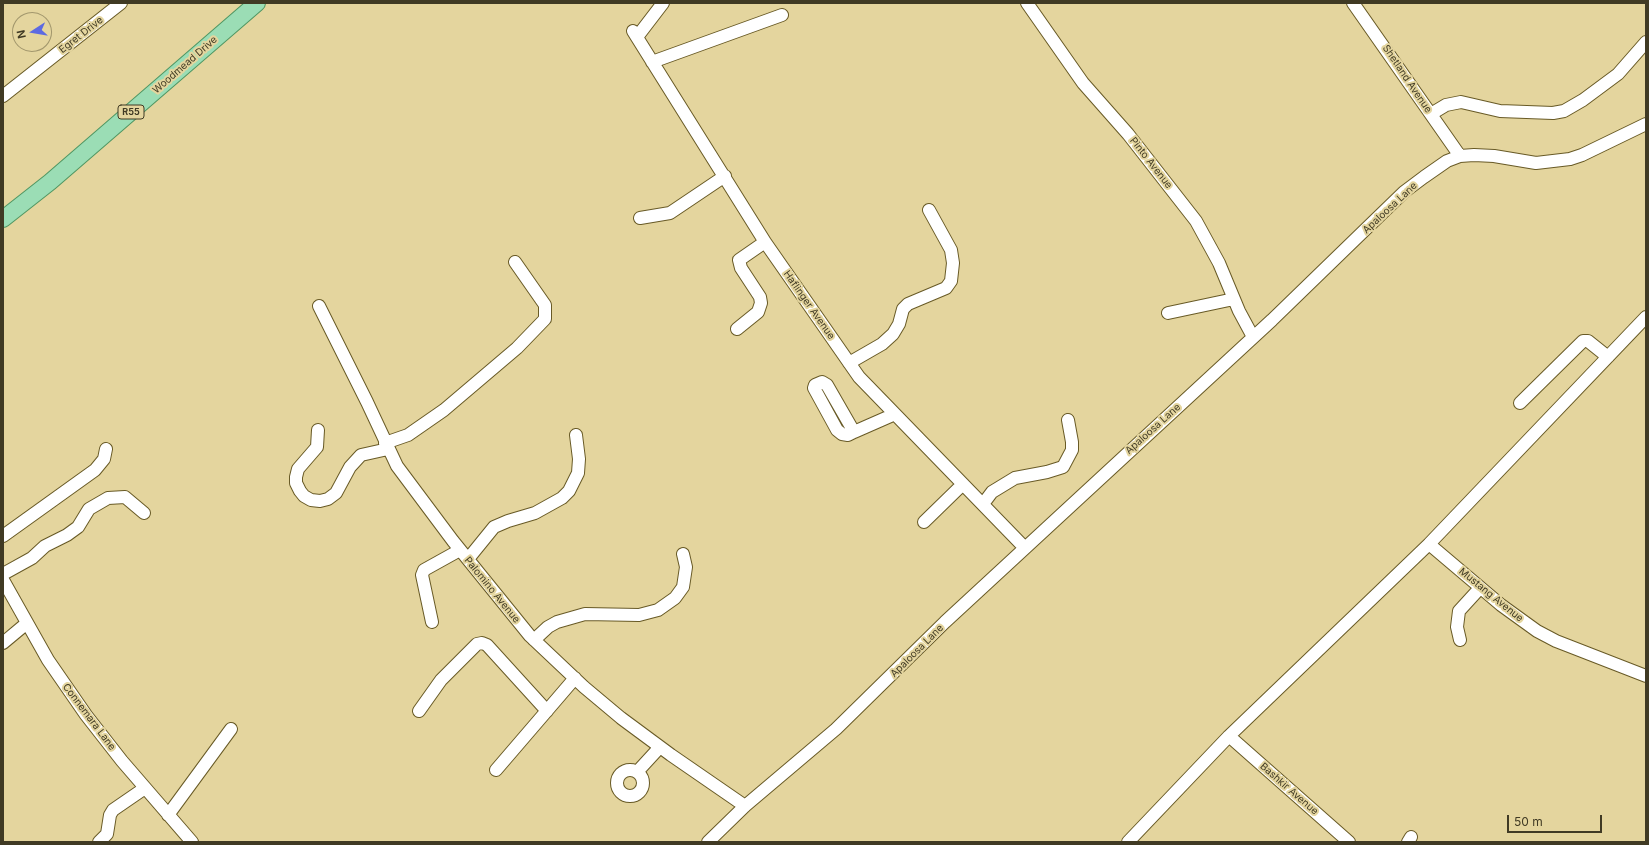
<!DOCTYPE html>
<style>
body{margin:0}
#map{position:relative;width:1649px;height:845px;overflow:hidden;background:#e4d59e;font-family:Inter,sans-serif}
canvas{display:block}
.frame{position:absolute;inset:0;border:4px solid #403a24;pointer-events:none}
.north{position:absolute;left:12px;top:12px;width:40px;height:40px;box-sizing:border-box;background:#e4d59e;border:1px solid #a2976d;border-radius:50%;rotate:258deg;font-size:11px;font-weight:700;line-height:16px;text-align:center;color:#403a24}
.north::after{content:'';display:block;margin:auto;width:14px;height:18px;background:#5d6ae1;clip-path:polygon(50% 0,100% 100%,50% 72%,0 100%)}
.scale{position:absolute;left:1507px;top:815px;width:95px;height:18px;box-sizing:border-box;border:2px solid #403a24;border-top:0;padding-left:5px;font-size:12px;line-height:14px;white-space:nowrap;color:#403a24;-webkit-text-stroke:3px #e4d59e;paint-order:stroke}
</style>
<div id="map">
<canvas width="1649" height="845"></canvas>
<div class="frame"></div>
<div class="north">N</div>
<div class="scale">50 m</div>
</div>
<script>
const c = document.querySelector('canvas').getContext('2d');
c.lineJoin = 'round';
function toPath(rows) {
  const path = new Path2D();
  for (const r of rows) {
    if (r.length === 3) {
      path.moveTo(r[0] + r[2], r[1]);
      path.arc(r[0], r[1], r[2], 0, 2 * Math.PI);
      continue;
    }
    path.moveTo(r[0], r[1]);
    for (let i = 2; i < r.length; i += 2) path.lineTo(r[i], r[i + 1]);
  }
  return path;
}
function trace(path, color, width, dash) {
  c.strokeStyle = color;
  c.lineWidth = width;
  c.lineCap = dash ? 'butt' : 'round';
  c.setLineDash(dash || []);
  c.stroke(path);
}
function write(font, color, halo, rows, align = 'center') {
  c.font = font + ' Inter,sans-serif';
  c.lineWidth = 4;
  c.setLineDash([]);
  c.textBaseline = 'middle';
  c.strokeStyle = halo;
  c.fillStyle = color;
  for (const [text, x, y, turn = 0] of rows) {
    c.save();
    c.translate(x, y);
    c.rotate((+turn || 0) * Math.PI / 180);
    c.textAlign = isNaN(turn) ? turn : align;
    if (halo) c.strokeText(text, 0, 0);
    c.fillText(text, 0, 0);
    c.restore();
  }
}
const minor = toPath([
 [1027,3,1083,83,1128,134,1196,221,1219,263,1239,311,1253,337],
 [1353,3,1460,156],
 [633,31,765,242,859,377,1025,548],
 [637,37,663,3],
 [652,62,782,15],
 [3,96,121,3],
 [1431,114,1446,105,1461,102,1500,111,1553,113,1564,111,1583,100,1618,74,1646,42],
 [640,218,670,213,725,176],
 [319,306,367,402,397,466,453,541,530,636,584,687,621,718,671,755,745,806],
 [1168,313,1234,299],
 [737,329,758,312,761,303,760,297,741,268,739,260,765,242],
 [849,363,882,344,893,334,899,324,903,309,908,304,946,288,951,281,953,263,951,250,929,210],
 [1520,403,1583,341,1588,341,1608,357],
 [318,430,317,447,298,469,296,477,296,483,300,491,304,496,311,500,320,501,328,499,336,493,350,467,361,455,388,449],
 [854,432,827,385,822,382,815,385,814,388,837,430,842,434,848,435,854,432,895,414],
 [385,443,408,435,444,410,517,348,545,319,545,305,515,262],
 [983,504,992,492,1015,478,1047,472,1063,467,1072,450,1072,442,1068,420],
 [924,522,963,484],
 [3,536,95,470,104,459,106,449],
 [1429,544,1501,605,1537,631,1556,641,1646,676],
 [468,559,494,527,508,521,535,513,562,498,569,491,578,473,579,459,576,435],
 [3,574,32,558,45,546,67,535,78,527,89,509,108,498,125,497,144,513],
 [3,580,48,660,86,715,122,761,192,842],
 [432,622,422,575,424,570,460,550],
 [534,640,548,627,557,622,585,614,639,615,658,610,675,598,683,587,686,567,683,554],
 [1460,640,1457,627,1459,611,1480,588],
 [3,643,27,623],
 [419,711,441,680,477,644,482,643,487,645,547,711],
 [1229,736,1349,842],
 [630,783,13],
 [496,770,575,678],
 [637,772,660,747],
 [168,815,231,729],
 [99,842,107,834,110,815,113,810,145,788],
 [708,842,745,806,836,729,945,622,1272,320,1404,192,1424,177,1447,161,1460,156,1474,155,1494,156,1536,163,1570,159,1582,155,1646,124],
 [1128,842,1229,736,1429,544,1646,317],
 [1408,842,1411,837]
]);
const major = toPath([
 [3,219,50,182,257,3]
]);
trace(minor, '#685a26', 14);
trace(major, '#509662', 18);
trace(minor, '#fff', 12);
trace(major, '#9bddb5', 16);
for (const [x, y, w] of [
 [131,112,26]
]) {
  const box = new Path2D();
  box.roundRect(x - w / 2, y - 7, w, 14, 3);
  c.fillStyle = '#e4d59e';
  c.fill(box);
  trace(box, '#403a24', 1);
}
write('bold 9px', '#403a24', null, [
 ["R55",131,112]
]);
write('10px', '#403a24', '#e4d59e', [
 ["Egret Drive",81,35,-38],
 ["Woodmead Drive",185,65,-41],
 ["Shetland Avenue",1407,79,56],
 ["Pinto Avenue",1151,163,52],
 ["Apaloosa Lane",1390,208,-43],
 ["Haflinger Avenue",809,305,55],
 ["Apaloosa Lane",1153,429,-42],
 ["Palomino Avenue",492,590,51],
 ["Mustang Avenue",1491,595,39],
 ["Apaloosa Lane",917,651,-45],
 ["Connemara Lane",89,717,53],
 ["Bashkir Avenue",1289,789,41]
]);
</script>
